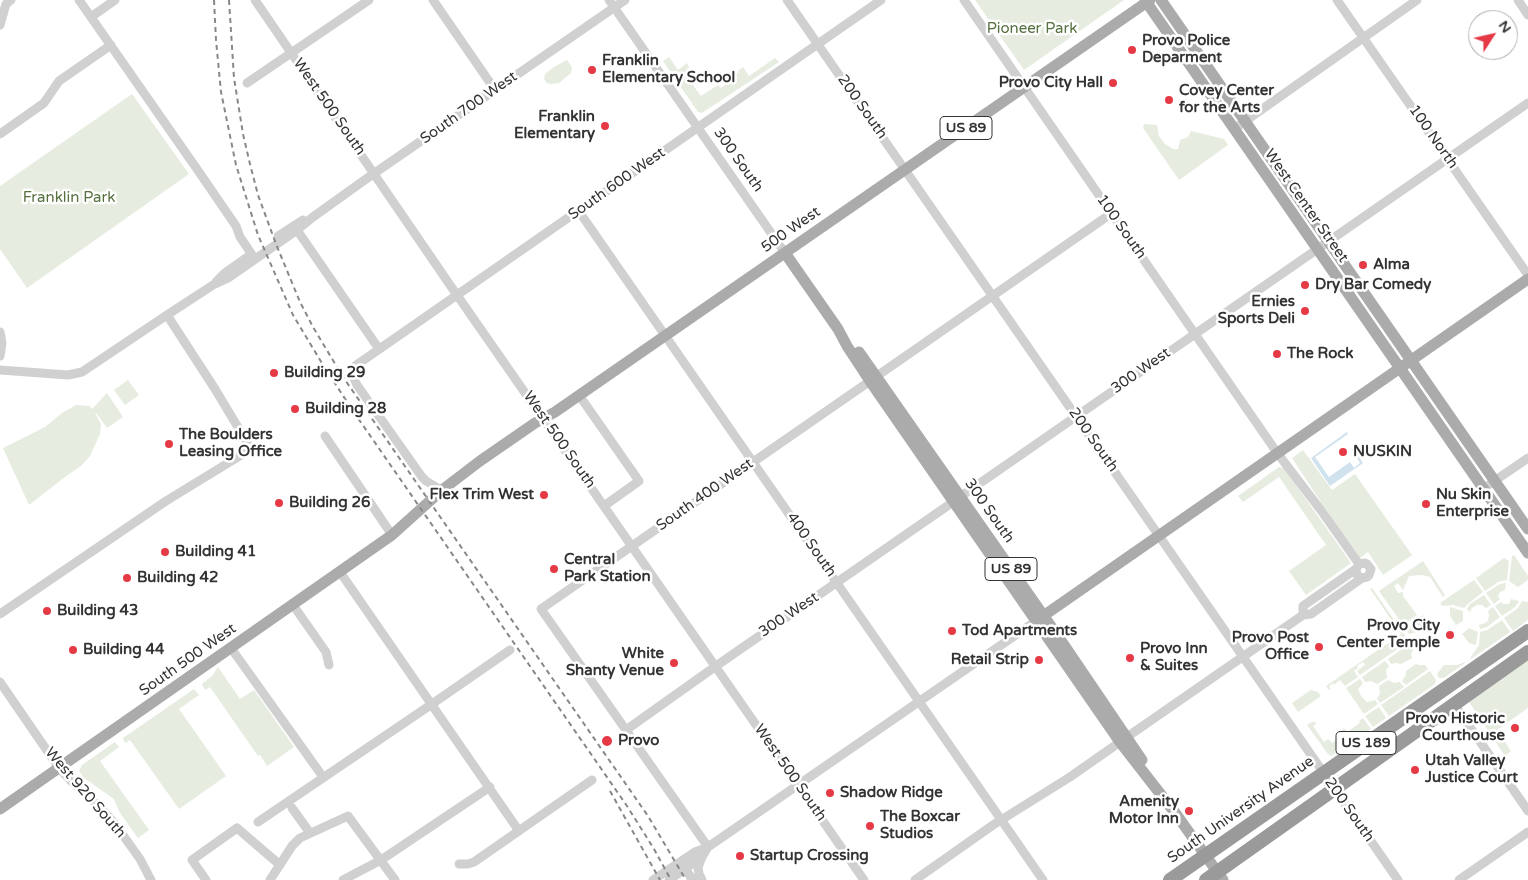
<!DOCTYPE html>
<style>
body{margin:0}
#map{position:relative;width:1528px;height:880px;overflow:hidden;background:#fff;font-family:"Varela Round",sans-serif}
canvas{display:block}
.north{position:absolute;left:1468px;top:10px;width:50px;height:50px;box-sizing:border-box;background:#fff;border:1px solid #adadad;border-radius:50%;rotate:55deg;font-size:14px;font-weight:700;line-height:20px;text-align:center;color:#333}
.north::after{content:'';display:block;margin:auto;width:18px;height:22px;background:#e63946;clip-path:polygon(50% 0,100% 100%,50% 72%,0 100%)}
</style>
<div id="map">
<canvas width="1528" height="880"></canvas>
<div class="north">N</div>
</div>
<script>
const c = document.querySelector('canvas').getContext('2d');
c.lineJoin = 'round';
function paint(path, color) {
  c.fillStyle = color;
  c.fill(path, 'evenodd');
}
function toPath(rows) {
  const path = new Path2D();
  for (const r of rows) {
    path.moveTo(r[0], r[1]);
    for (let i = 2; i < r.length; i += 2) path.lineTo(r[i], r[i + 1]);
  }
  return path;
}
function trace(path, color, width, dash) {
  c.strokeStyle = color;
  c.lineWidth = width;
  c.lineCap = dash ? 'butt' : 'round';
  c.setLineDash(dash || []);
  c.stroke(path);
}
function write(font, color, halo, rows, align = 'center') {
  c.font = font + ' "Varela Round",sans-serif';
  c.lineWidth = 5;
  c.setLineDash([]);
  c.textBaseline = 'middle';
  c.strokeStyle = halo;
  c.fillStyle = color;
  for (const [text, x, y, turn = 0] of rows) {
    c.save();
    c.translate(x, y);
    c.rotate((+turn || 0) * Math.PI / 180);
    c.textAlign = isNaN(turn) ? turn : align;
    if (halo) c.strokeText(text, 0, 0);
    c.fillText(text, 0, 0);
    c.restore();
  }
}
paint(toPath([
 [975,0,1124,0,1024,70],
 [669,57,678,70,687,63,689,67,686,70,692,78,689,80,701,96,718,85,721,88,732,80,731,78,739,72,738,71,743,67,749,76,775,58,779,62,702,113,698,112,663,61],
 [567,60,572,67,571,73,559,83,551,84,547,83,544,79,545,74,554,67],
 [132,94,189,174,27,288,0,249,0,186],
 [1144,124,1157,125,1159,136,1165,144,1173,149,1178,149,1180,140,1188,137,1191,131,1224,139,1228,145,1179,180,1143,128],
 [128,380,139,395,125,405,114,390],
 [107,393,123,417,107,428,97,414,95,413,101,424,100,434,90,456,81,466,65,477,29,505,3,448,45,427,62,413,76,405,90,406,92,409],
 [1303,450,1332,490,1355,474,1412,555,1383,575,1368,552,1360,558,1340,531,1292,458],
 [1279,467,1284,468,1351,563,1306,595,1289,571,1326,545,1279,477,1243,502,1238,496],
 [1514,555,1528,576,1528,580,1518,587,1509,581,1512,556],
 [1504,558,1509,561,1507,580,1498,582,1485,591,1476,578],
 [1423,561,1445,595,1443,597,1430,577,1422,575,1409,576,1403,590,1398,583,1394,586,1398,593,1403,592,1403,596,1417,615,1403,625,1379,591],
 [1474,580,1483,592,1469,603,1464,608,1453,605,1442,606,1440,603],
 [1506,583,1505,590,1499,593,1498,597,1500,599,1494,604,1486,593,1500,584],
 [1372,588,1409,641,1360,675,1357,671,1365,665,1363,662,1357,666,1358,668,1354,671,1358,677,1345,686,1340,680,1334,685,1333,683,1329,686,1331,689,1329,690,1326,686,1401,634,1370,589],
 [1484,595,1491,605,1486,608,1482,605,1477,605,1472,608,1470,612,1467,609,1470,604],
 [1511,599,1519,601,1518,603,1515,607,1502,616,1495,606,1501,602,1503,604,1509,604],
 [1522,601,1528,602,1528,620,1513,631,1504,618,1518,608],
 [1450,607,1463,611,1463,621,1456,625,1450,616],
 [1493,607,1500,617,1487,627,1480,629,1479,625,1485,623,1488,621,1489,615,1488,611],
 [1423,615,1425,618,1420,631,1409,634,1404,628],
 [1502,620,1510,632,1471,659,1470,658,1479,645,1480,632,1487,630],
 [1469,628,1478,632,1476,645,1469,643,1462,634],
 [1411,643,1414,648,1411,654,1412,658,1401,664,1396,663,1391,664,1388,659],
 [1528,660,1528,708,1497,730,1511,751,1505,756,1469,702],
 [1385,661,1389,666,1386,670,1387,678,1377,684,1371,681,1365,682,1362,677],
 [1465,662,1465,663,1444,678,1439,678,1437,674,1444,665,1457,665],
 [1416,664,1419,665,1425,665,1428,669,1406,685,1402,681,1406,675,1406,671],
 [218,667,240,699,254,690,294,747,267,766,260,755,258,756,210,687,205,690,202,684,212,676],
 [1430,671,1436,680,1435,684,1389,716,1381,705],
 [1360,679,1363,683,1358,689,1361,696,1367,702,1375,700,1378,704,1364,714,1346,688],
 [1388,680,1394,683,1400,682,1404,687,1380,703,1377,699,1380,693,1379,686],
 [194,689,199,695,179,709,226,776,179,809,130,740,125,743,123,738],
 [1311,690,1318,692,1321,696,1298,712,1292,703],
 [1379,707,1386,718,1373,727,1365,716],
 [1363,718,1371,729,1331,756,1328,754,1307,725,1312,722,1315,722,1316,724,1313,726,1324,742,1328,739,1332,743,1345,734,1342,730,1344,728,1347,732,1360,723,1359,721],
 [115,742,119,747,100,761,149,830,138,838,120,813,114,799,84,778,79,771,82,765]
]), '#e6ecdf');
paint(toPath([
 [1347,432,1348,434,1315,457,1329,477,1350,462,1354,468,1360,463,1357,457,1358,456,1363,463,1330,486,1311,458]
]), '#cfe2ee');
trace(toPath([
 [79,0,199,172,236,226,240,237,255,259],
 [255,0,450,285,864,880],
 [433,0,495,90],
 [609,0,785,253],
 [787,0,1398,880],
 [964,0,1278,454,1320,509,1359,564],
 [1337,0,1528,275],
 [1518,0,1528,15],
 [91,17,115,0],
 [0,25,6,4,11,0],
 [247,83,369,0],
 [1234,129,1417,0],
 [0,134,44,103,59,81,111,45],
 [578,210,1043,880],
 [297,230,379,349],
 [278,236,303,220],
 [216,282,225,273,249,256],
 [0,332,2,343,0,356],
 [0,370,68,375,82,372,167,315,213,285,228,278,297,230,313,217,366,179,625,0],
 [877,376,1112,213],
 [579,395,639,481,604,506],
 [325,436,392,535],
 [1490,484,1528,458],
 [441,490,426,481,422,477,357,385,352,374,355,366,881,0],
 [960,497,1528,103],
 [340,572,519,831],
 [293,605,326,652,329,665],
 [0,614,166,501,251,449,215,389,167,315],
 [1303,615,1311,614,1362,578,1367,577,1369,575,1371,569,1367,564,1365,563,1359,564,1356,569,1357,575,1362,578],
 [1303,615,1303,606,1356,569],
 [231,648,323,777],
 [0,682,59,768,72,782,100,807,115,824,140,859,151,880],
 [1454,704,1528,811],
 [626,730,716,666,953,502],
 [1127,737,1303,615],
 [292,808,310,833],
 [258,822,432,704,510,650],
 [708,847,541,609,870,381],
 [702,857,698,867,699,874,702,880],
 [459,864,468,864,474,862,592,780],
 [685,869,693,880],
 [206,880,192,860,237,828,280,865],
 [270,880,292,846,300,838,348,816,395,880],
 [343,880,381,860,490,787],
 [653,880,695,852,708,847,1036,621],
 [669,880,702,857,708,847],
 [915,880,993,825,1070,777,1120,742],
 [1459,880,1528,832]
]), '#d0d0d0', 9);
trace(toPath([
 [1145,0,1528,553],
 [1161,0,1528,529],
 [785,253,838,329,847,346,870,381,1120,742,1176,814,1223,880],
 [859,352,1064,645,1142,760],
 [1036,621,1528,279],
 [0,809,392,535,442,490,480,461,535,423,555,412,1150,0]
]), '#ababab', 11);
trace(toPath([
 [1170,880,1528,631],
 [1206,880,1528,652]
]), '#9a9a9a', 14);
trace(toPath([
 [214,0,216,40,221,92,236,165,258,235,293,315,323,365,353,411,627,806,654,849,671,880],
 [229,0,234,78,243,134,250,164,258,195,276,244,300,302,313,327,343,377,648,816,686,880],
 [610,791,660,880]
]), '#888', 2, [5, 4]);
for (const [x, y, r, color] of [
 [1132,50,5,"#e63946"],
 [592,70,5,"#e63946"],
 [1113,83,5,"#e63946"],
 [1169,100,5,"#e63946"],
 [605,126,5,"#e63946"],
 [1363,265,5,"#e63946"],
 [1305,285,5,"#e63946"],
 [1305,311,5,"#e63946"],
 [1277,354,5,"#e63946"],
 [274,373,5,"#e63946"],
 [295,409,5,"#e63946"],
 [169,444,5,"#e63946"],
 [1343,452,5,"#e63946"],
 [544,495,5,"#e63946"],
 [279,503,5,"#e63946"],
 [1426,504,5,"#e63946"],
 [165,552,5,"#e63946"],
 [554,569,5,"#e63946"],
 [127,578,5,"#e63946"],
 [47,611,5,"#e63946"],
 [952,631,5,"#e63946"],
 [1450,635,5,"#e63946"],
 [1319,647,5,"#e63946"],
 [73,650,5,"#e63946"],
 [1130,658,5,"#e63946"],
 [1039,660,5,"#e63946"],
 [674,663,5,"#e63946"],
 [1515,728,5,"#e63946"],
 [607,741,6,"#e63946"],
 [1415,770,5,"#e63946"],
 [830,793,5,"#e63946"],
 [1189,811,5,"#e63946"],
 [870,826,5,"#e63946"],
 [740,856,5,"#e63946"]
]) {
  const dot = new Path2D();
  dot.arc(x, y, r, 0, 2 * Math.PI);
  c.fillStyle = color;
  c.fill(dot);
  trace(dot, '#fff', 2);
}
for (const [x, y, w] of [
 [966,128,52],
 [1011,569,52],
 [1366,743,60]
]) {
  const box = new Path2D();
  box.roundRect(x - w / 2, y - 11.5, w, 23, 4);
  c.fillStyle = '#fff';
  c.fill(box);
  trace(box, '#333', 1);
}
write('bold 14px', '#333', null, [
 ["US 89",966,128],
 ["US 89",1011,569],
 ["US 189",1366,743]
]);
write('15px', '#56703f', '#fff', [
 ["Pioneer Park",1032,29],
 ["Franklin Park",69,198]
]);
write('bold 15px', '#333', '#fff', [
 ["Provo Police",1142,41],
 ["Deparment",1142,58],
 ["Franklin",602,61],
 ["Elementary School",602,78],
 ["Provo City Hall",1103,83,"right"],
 ["Covey Center",1179,91],
 ["for the Arts",1179,108],
 ["Franklin",595,117,"right"],
 ["Elementary",595,134,"right"],
 ["Alma",1373,265],
 ["Dry Bar Comedy",1315,285],
 ["Ernies",1295,302,"right"],
 ["Sports Deli",1295,319,"right"],
 ["The Rock",1287,354],
 ["Building 29",284,373],
 ["Building 28",305,409],
 ["The Boulders",179,435],
 ["Leasing Office",179,452],
 ["NUSKIN",1353,452],
 ["Flex Trim West",534,495,"right"],
 ["Nu Skin",1436,495],
 ["Enterprise",1436,512],
 ["Building 26",289,503],
 ["Building 41",175,552],
 ["Central",564,560],
 ["Park Station",564,577],
 ["Building 42",137,578],
 ["Building 43",57,611],
 ["Provo City",1440,626,"right"],
 ["Center Temple",1440,643,"right"],
 ["Tod Apartments",962,631],
 ["Provo Post",1309,638,"right"],
 ["Office",1309,655,"right"],
 ["Provo Inn",1140,649],
 ["& Suites",1140,666],
 ["Building 44",83,650],
 ["White",664,654,"right"],
 ["Shanty Venue",664,671,"right"],
 ["Retail Strip",1029,660,"right"],
 ["Provo Historic",1505,719,"right"],
 ["Courthouse",1505,736,"right"],
 ["Provo",618,741],
 ["Utah Valley",1425,761],
 ["Justice Court",1425,778],
 ["Shadow Ridge",840,793],
 ["Amenity",1179,802,"right"],
 ["Motor Inn",1179,819,"right"],
 ["The Boxcar",880,817],
 ["Studios",880,834],
 ["Startup Crossing",750,856]
], 'left');
write('15px', '#333', '#fff', [
 ["West 500 South",329,107,55],
 ["200 South",862,107,55],
 ["South 700 West",469,108,-35],
 ["100 North",1433,137,55],
 ["300 South",738,160,55],
 ["South 600 West",617,184,-35],
 ["West Center Street",1306,206,55],
 ["100 South",1121,227,55],
 ["500 West",791,230,-35],
 ["300 West",1141,371,-35],
 ["West 500 South",559,440,55],
 ["200 South",1093,440,55],
 ["South 400 West",705,495,-35],
 ["300 South",989,511,55],
 ["400 South",811,545,55],
 ["300 West",789,615,-34],
 ["South 500 West",188,660,-35],
 ["West 500 South",790,773,55],
 ["West 920 South",85,793,49],
 ["South University Avenue",1241,810,-35],
 ["200 South",1349,810,55]
]);
</script>
